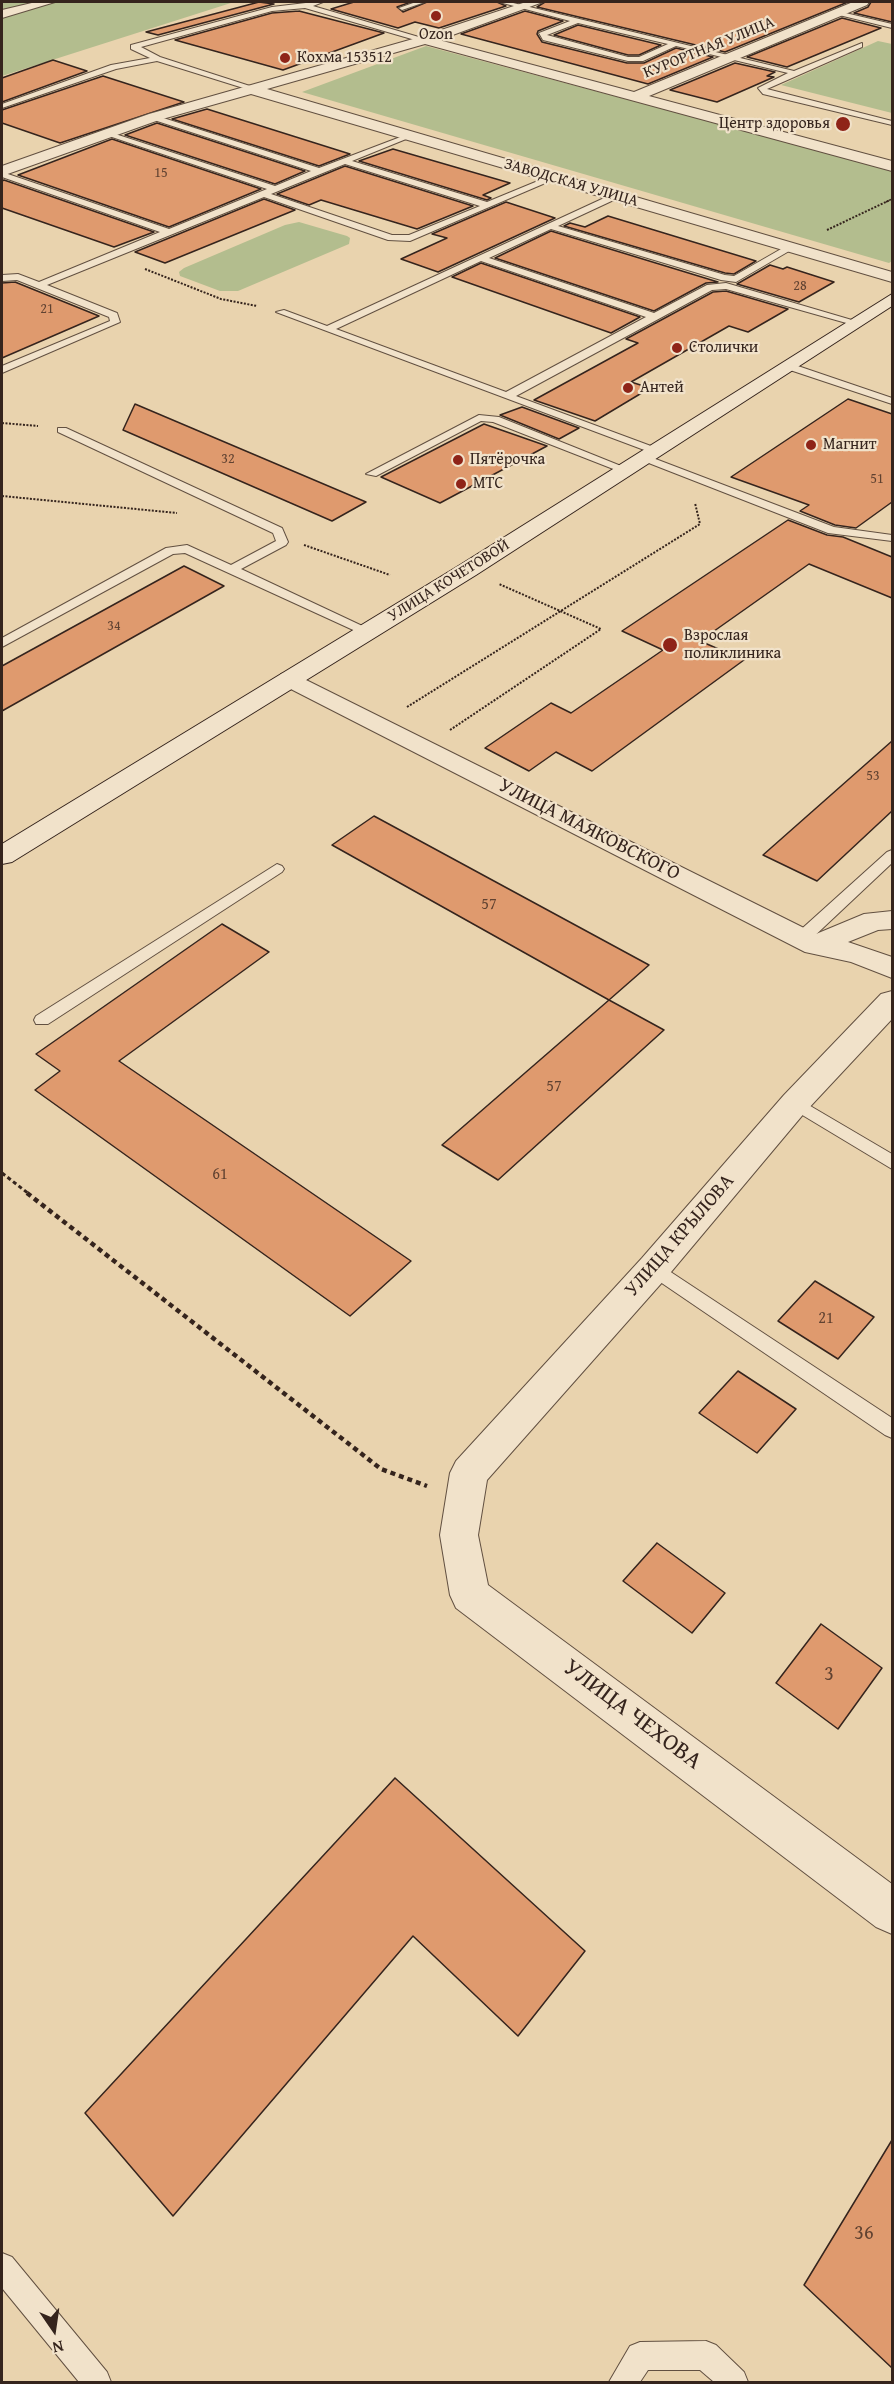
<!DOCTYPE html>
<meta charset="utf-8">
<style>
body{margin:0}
#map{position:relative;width:894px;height:2384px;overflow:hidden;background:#e9d3ae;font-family:"Gentium Book Plus",serif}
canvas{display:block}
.frame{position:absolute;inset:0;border:3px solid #35241d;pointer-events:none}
.north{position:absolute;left:24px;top:2300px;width:60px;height:60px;-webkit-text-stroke:4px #f1e2ca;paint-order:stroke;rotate:167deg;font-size:16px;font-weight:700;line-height:24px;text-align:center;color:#35241d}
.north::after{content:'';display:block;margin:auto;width:21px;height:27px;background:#35241d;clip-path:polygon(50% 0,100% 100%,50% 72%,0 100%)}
</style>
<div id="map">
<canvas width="894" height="2384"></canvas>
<div class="frame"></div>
<div class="north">N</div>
</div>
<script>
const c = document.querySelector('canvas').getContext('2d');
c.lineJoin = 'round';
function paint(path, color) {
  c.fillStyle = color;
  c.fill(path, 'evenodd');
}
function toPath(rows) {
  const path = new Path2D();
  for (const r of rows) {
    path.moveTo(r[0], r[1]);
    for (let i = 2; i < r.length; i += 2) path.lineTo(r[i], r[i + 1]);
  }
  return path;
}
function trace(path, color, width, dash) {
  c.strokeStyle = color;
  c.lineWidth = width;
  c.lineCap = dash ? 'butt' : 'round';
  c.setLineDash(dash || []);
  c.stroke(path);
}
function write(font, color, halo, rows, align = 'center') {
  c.font = font + ' "Gentium Book Plus",serif';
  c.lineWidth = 4.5;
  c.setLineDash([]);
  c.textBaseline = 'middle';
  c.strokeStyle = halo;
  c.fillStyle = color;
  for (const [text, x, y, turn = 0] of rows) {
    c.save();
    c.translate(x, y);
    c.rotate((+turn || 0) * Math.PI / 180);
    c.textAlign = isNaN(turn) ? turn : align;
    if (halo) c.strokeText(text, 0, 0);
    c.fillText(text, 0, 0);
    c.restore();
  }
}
paint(toPath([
 [2,2,234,2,2,76],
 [878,41,892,44,892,113,781,85],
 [426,46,892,170,892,261,889,263,302,92],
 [299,222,347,236,350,238,349,244,238,291,220,291,180,276,179,272,184,268,285,225]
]), '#b3bd8e');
const building = toPath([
 [259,2,274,4,158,35,146,32,259,2],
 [354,2,411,2,397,7,403,12,427,2,497,2,506,6,439,28,415,22,398,28,331,9,354,2],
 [545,2,848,2,725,52,537,7,545,2],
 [871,2,892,2,892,22,854,13,868,7,871,2],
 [299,11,384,33,283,70,175,40,272,13,299,11],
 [525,11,563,21,538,31,537,34,542,42,627,63,644,63,676,48,713,57,648,84,461,34,525,11],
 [842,18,881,28,787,67,747,57,842,18],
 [578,25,661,45,639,55,628,55,554,35,578,25],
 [53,60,87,71,2,102,2,78,53,60],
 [735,63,775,72,767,76,774,77,717,102,670,90,735,63],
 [103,76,184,102,60,143,2,123,2,110,103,76],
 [207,109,350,154,319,166,172,119,207,109],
 [157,123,305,171,275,184,125,135,157,123],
 [112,139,261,189,169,227,18,175,112,139],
 [393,149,510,183,483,195,491,198,487,200,359,161,393,149],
 [345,166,473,206,417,229,321,200,309,205,277,194,345,166],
 [4,180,154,232,114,247,2,208,2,181,4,180],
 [264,199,295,210,165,263,135,252,264,199],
 [506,202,555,218,438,272,401,259,447,238,432,234,506,202],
 [608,216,756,261,734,274,725,273,564,226,570,223,585,227,608,216],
 [551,231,718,282,706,283,654,311,495,258,551,231],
 [481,263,640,317,611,333,452,277,481,263],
 [770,265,783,269,787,267,834,282,799,302,737,284,770,265],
 [15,282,99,316,2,358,2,283,15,282],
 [726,291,788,309,748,332,729,326,631,382,650,388,595,421,534,400,638,343,626,339,713,292,726,291],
 [848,399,892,414,892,502,856,528,835,525,800,511,809,505,731,477,848,399],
 [135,404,366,502,332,521,123,430,135,404],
 [522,407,579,428,559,439,500,415,522,407],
 [484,424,547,446,440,503,381,477,484,424],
 [788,520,827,535,843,537,892,557,892,598,809,564,700,641,744,660,592,771,556,752,529,771,485,748,551,703,571,713,663,650,622,631,788,520],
 [184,566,224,586,2,711,2,666,184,566],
 [892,741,892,811,817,881,763,855,892,741],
 [374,816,649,965,609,1000,332,845,374,816],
 [222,924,269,952,119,1061,411,1261,350,1316,35,1090,60,1071,36,1054,222,924],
 [609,1000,664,1030,498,1180,442,1145,609,1000],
 [815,1281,874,1317,838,1359,778,1321,815,1281],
 [738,1371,796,1409,757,1453,699,1413,738,1371],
 [657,1543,725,1593,692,1633,623,1581,657,1543],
 [821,1624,882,1668,838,1729,776,1683,821,1624],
 [395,1778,585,1951,518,2036,413,1936,173,2216,85,2113,395,1778],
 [892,2140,892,2368,804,2285,892,2140]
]);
paint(building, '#df9a6e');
trace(building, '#35241d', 1.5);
const service = toPath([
 [314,2,323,2,313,6,429,40,422,42,305,8,272,11,141,47,160,57,253,87,253,91,157,61,116,69,2,108,2,104,111,65,150,58,131,49,131,45,272,7,314,2],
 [416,2,425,2,402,10,399,8,416,2],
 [499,2,509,2,794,71,862,43,862,47,767,89,892,121,892,125,763,94,758,88,788,73,676,46,643,61,628,61,543,40,539,33,570,21,499,2],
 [578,23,668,44,639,57,628,57,547,35,578,23],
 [837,11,892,24,892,28,835,14,837,11],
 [154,115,319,168,411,133,411,137,352,161,487,202,550,176,557,178,410,241,388,240,264,197,47,285,117,313,120,322,2,373,2,366,110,321,109,317,17,280,2,281,2,275,18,274,39,282,160,232,2,177,2,172,169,229,267,189,106,135,106,131,275,186,311,171,151,119,154,115],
 [345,164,480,206,409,235,392,235,271,194,345,164],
 [615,193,618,194,618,198,558,226,725,275,734,276,788,245,796,247,736,282,721,280,551,229,489,258,654,313,707,285,726,283,862,323,857,326,726,289,712,290,516,396,659,449,661,451,655,454,276,312,284,310,327,326,615,193],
 [481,261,646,317,506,392,336,329,481,261],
 [784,364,792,364,892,398,892,404,784,368,784,364],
 [479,415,499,417,631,470,621,472,493,422,481,421,376,476,366,474,479,415],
 [58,428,66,428,282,528,288,542,286,545,241,569,373,631,367,635,362,634,185,553,173,554,2,647,2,638,166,548,187,545,231,565,276,541,273,533,58,432,58,428],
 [645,455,834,527,892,535,892,541,828,533,641,460,639,458,645,455],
 [892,850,892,863,808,942,796,942,794,938,796,934,887,852,892,850],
 [277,864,282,866,284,869,282,872,48,1024,36,1024,34,1020,36,1016,277,864],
 [795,1097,892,1154,892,1169,789,1107,786,1103,795,1097],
 [654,1261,892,1418,892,1438,885,1435,647,1273,645,1268,647,1263,654,1261],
 [2,2253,12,2257,107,2372,111,2382,79,2382,2,2288,2,2253],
 [706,2341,716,2345,744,2372,748,2382,714,2382,700,2370,648,2370,640,2382,609,2382,630,2346,640,2342,706,2341]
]);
const minor = toPath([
 [36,2,55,2,2,18,2,10,36,2],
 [526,2,543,2,439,40,634,92,853,2,869,2,867,5,649,96,892,161,892,171,425,44,267,89,892,272,892,282,251,94,159,120,2,176,2,166,149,114,420,37,526,2],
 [290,672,816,934,864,914,892,911,892,929,878,930,848,942,892,957,892,978,851,962,805,952,281,684,278,679,281,674,290,672],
 [892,991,892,1019,806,1111,666,1278,487,1480,478,1535,488,1585,892,1884,892,1934,876,1927,456,1608,450,1595,440,1535,450,1473,456,1461,642,1258,784,1095,881,994,892,991]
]);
const secondary = toPath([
 [892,294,892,306,476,575,12,862,2,864,2,844,460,565,892,294]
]);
trace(service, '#625041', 2);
trace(minor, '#625041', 2);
trace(secondary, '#35241d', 2);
trace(toPath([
 [886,202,892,199]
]), '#35241d', 1.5, [2, 1.5]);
trace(toPath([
 [827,230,890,200],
 [145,269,221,299,257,306],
 [2,423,38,426],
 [2,496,177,513],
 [304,545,390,575],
 [407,707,700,524,695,503],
 [450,730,601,629,499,584]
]), '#35241d', 2, [2, 1.5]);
trace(toPath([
 [2,1173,29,1194]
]), '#35241d', 3, [4, 3]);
trace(toPath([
 [27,1193,381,1469,427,1486]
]), '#35241d', 4.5, [5, 4]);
paint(service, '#f1e2ca');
paint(minor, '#f1e2ca');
paint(secondary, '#f1e2ca');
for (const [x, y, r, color] of [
 [436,16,6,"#8f2418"],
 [285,58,6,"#8f2418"],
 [843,124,8,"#8f2418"],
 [677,348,6,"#8f2418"],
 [628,388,6,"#8f2418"],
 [811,445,6,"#8f2418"],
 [458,460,6,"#8f2418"],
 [461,484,6,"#8f2418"],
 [670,645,8,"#8f2418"]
]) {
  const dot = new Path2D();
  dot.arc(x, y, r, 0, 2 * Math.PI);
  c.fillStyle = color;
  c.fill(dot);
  trace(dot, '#f1e2ca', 2);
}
write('14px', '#604231', null, [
 ["15",161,173],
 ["28",800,286],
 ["21",47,309],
 ["32",228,459],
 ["51",877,479],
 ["34",114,626],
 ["53",873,776]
]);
write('16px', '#35241d', '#f1e2ca', [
 ["Ozon",436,35,"center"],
 ["Кохма 153512",297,58],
 ["Центр здоровья",830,124,"right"],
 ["Столички",689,348],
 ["Антей",640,388],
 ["Магнит",823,445],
 ["Пятёрочка",470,460],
 ["МТС",473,484],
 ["Взрослая",684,636],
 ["поликлиника",684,654]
], 'left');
write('16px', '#35241d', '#f1e2ca', [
 ["КУРОРТНАЯ УЛИЦА",709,48,-22],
 ["ЗАВОДСКАЯ УЛИЦА",571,183,16],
 ["УЛИЦА КОЧЕТОВОЙ",449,581,-32]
]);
write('16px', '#604231', null, [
 ["57",489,905],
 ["57",554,1087],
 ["61",220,1175],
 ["21",826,1319]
]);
write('20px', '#35241d', '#f1e2ca', [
 ["УЛИЦА МАЯКОВСКОГО",589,830,27],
 ["УЛИЦА КРЫЛОВА",680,1236,-49]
]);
write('20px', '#604231', null, [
 ["3",829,1675],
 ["36",864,2234]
]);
write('24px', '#35241d', '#f1e2ca', [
 ["УЛИЦА ЧЕХОВА",632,1715,37]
]);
</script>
